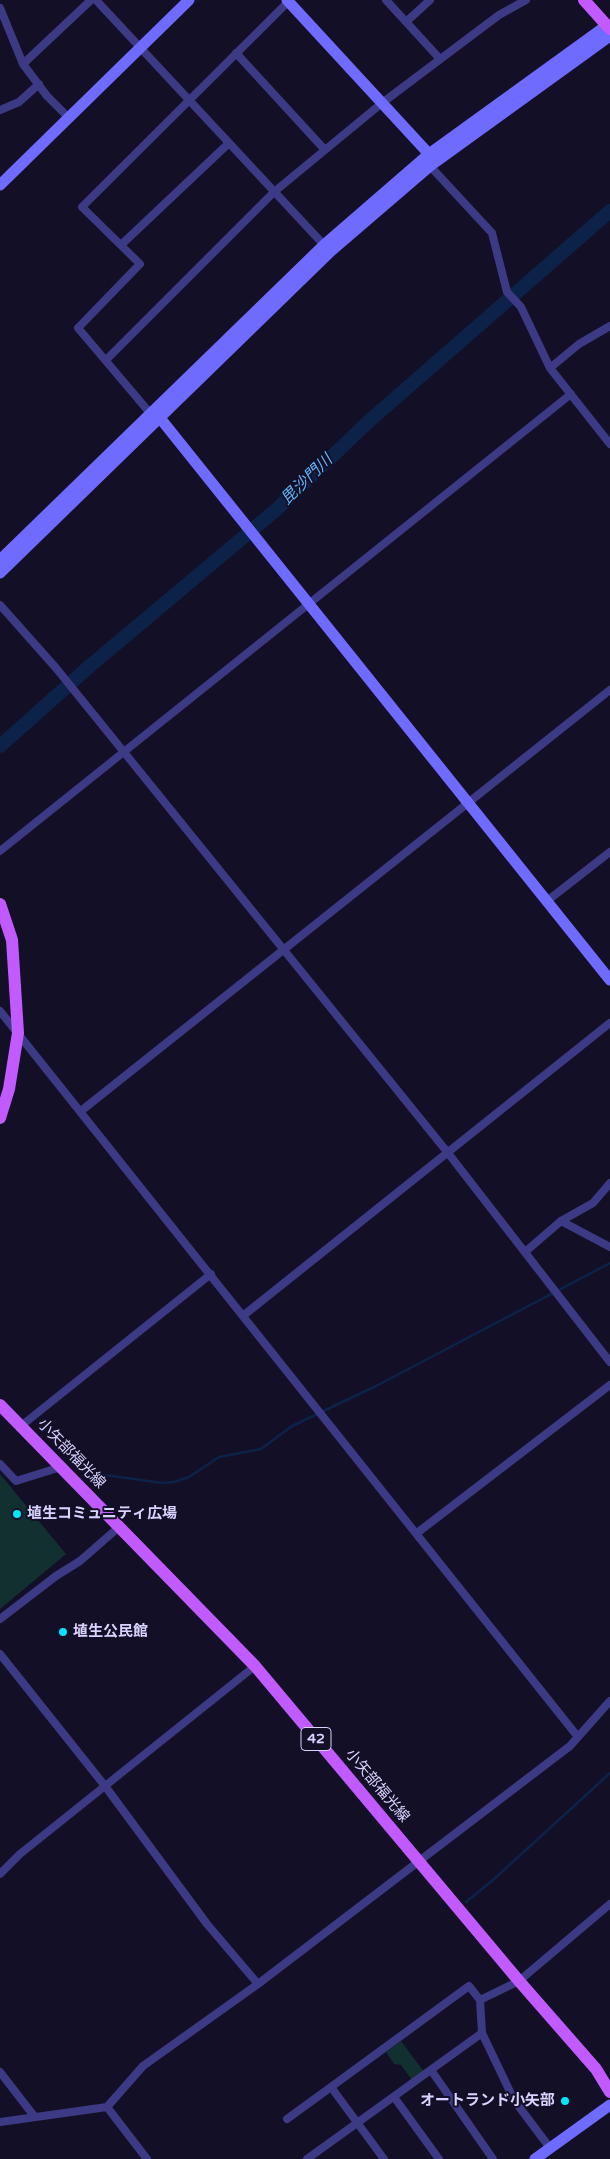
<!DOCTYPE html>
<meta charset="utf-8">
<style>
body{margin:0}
canvas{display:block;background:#130f26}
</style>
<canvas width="610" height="2159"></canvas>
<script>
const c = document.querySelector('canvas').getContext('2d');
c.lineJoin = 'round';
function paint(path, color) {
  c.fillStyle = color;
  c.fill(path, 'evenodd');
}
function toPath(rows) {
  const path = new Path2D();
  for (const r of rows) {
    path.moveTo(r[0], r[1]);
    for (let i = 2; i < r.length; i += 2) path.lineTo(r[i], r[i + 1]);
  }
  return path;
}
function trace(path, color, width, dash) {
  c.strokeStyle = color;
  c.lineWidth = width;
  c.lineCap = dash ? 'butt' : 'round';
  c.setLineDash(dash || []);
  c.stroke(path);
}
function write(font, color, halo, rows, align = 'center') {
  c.font = font + ' "Varela Round","Noto Sans JP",sans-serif';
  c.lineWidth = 4;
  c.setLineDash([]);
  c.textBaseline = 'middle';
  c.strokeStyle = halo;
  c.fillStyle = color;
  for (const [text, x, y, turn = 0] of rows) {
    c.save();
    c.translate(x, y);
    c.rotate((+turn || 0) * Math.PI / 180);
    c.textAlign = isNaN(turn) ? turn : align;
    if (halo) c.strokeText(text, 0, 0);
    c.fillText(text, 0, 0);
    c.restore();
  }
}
paint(toPath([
 [0,1474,66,1554,0,1609],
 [401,2041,424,2072,412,2080,401,2065,394,2064,386,2052]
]), '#12302f');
trace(toPath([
 [91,1473,162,1483,174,1482,189,1477,219,1457,261,1449,292,1426,376,1386,610,1263],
 [466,1902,493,1880,610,1773]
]), '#0c2248', 2.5);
trace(toPath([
 [0,746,91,665,277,509,368,422,610,211]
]), '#0c2248', 14);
trace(toPath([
 [96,0,324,245],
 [386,0,440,59],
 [0,8,23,64,47,96,68,117],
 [406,22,430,0],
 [236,53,325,150],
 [23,64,91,0],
 [0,110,19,102,39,84],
 [430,166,492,233,507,292,521,307,550,368,610,444],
 [121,245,229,143],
 [106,360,274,192,382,103,499,15,526,0],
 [550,368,579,344,610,326],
 [150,413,78,328,140,264,82,207,290,0],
 [0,605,56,668,448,1153,610,1362],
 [0,851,571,394],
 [547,901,610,852],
 [0,1011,578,1737],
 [81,1111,610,690],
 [561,1221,610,1247],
 [525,1252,561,1221,593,1203,610,1183],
 [244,1315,610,1023],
 [21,1426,211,1274],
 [0,1464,16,1481,61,1467],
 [417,1533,610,1385],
 [0,1619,56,1576,80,1561,119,1527],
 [0,1654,105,1786,207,1924,258,1984],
 [0,1874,20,1854,255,1666],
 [480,2000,519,1981,610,1904],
 [431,2070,493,2159],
 [0,2072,34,2116],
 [394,2097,439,2159],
 [107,2107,147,2159],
 [287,2119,331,2087],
 [0,2122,107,2107,143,2066,258,1984,570,1746,610,1701],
 [307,2159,482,2033],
 [384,2159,331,2087,469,1986,480,2000,482,2033,514,2100,550,2148]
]), '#3d3a85', 8);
trace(toPath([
 [287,0,429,154,430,161],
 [0,185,189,0],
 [155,416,160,418,610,980],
 [0,560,324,245,429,154,606,26],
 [0,573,331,251,430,166,610,36],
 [535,2159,610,2105]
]), '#6f6bff', 11);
trace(toPath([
 [584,0,610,29],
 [0,904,12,940,18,1033,9,1089,0,1118],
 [0,1405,255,1666,519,1981,596,2069,610,2092]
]), '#c25bff', 12);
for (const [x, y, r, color] of [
 [17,1514,5,"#00e5ff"],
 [63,1632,5,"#00e5ff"],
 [565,2101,5,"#00e5ff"]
]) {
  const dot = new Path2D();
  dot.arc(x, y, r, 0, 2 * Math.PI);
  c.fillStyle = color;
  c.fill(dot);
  trace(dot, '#130f26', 2);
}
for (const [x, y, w] of [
 [316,1739,30]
]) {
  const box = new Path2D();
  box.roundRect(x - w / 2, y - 11.5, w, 23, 4);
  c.fillStyle = '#130f26';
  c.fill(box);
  trace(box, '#d9d4ff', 1);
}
write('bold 14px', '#d9d4ff', null, [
 ["42",316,1739]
]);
write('15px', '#d9d4ff', '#130f26', [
 ["小矢部福光線",71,1454,46],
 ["小矢部福光線",377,1786,50]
]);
write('bold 15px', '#d9d4ff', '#130f26', [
 ["埴生コミュニティ広場",27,1514],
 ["埴生公民館",73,1632],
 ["オートランド小矢部",555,2101,"right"]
], 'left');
write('italic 16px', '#62b6ff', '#130f26', [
 ["毘沙門川",307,480,-44]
]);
</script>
